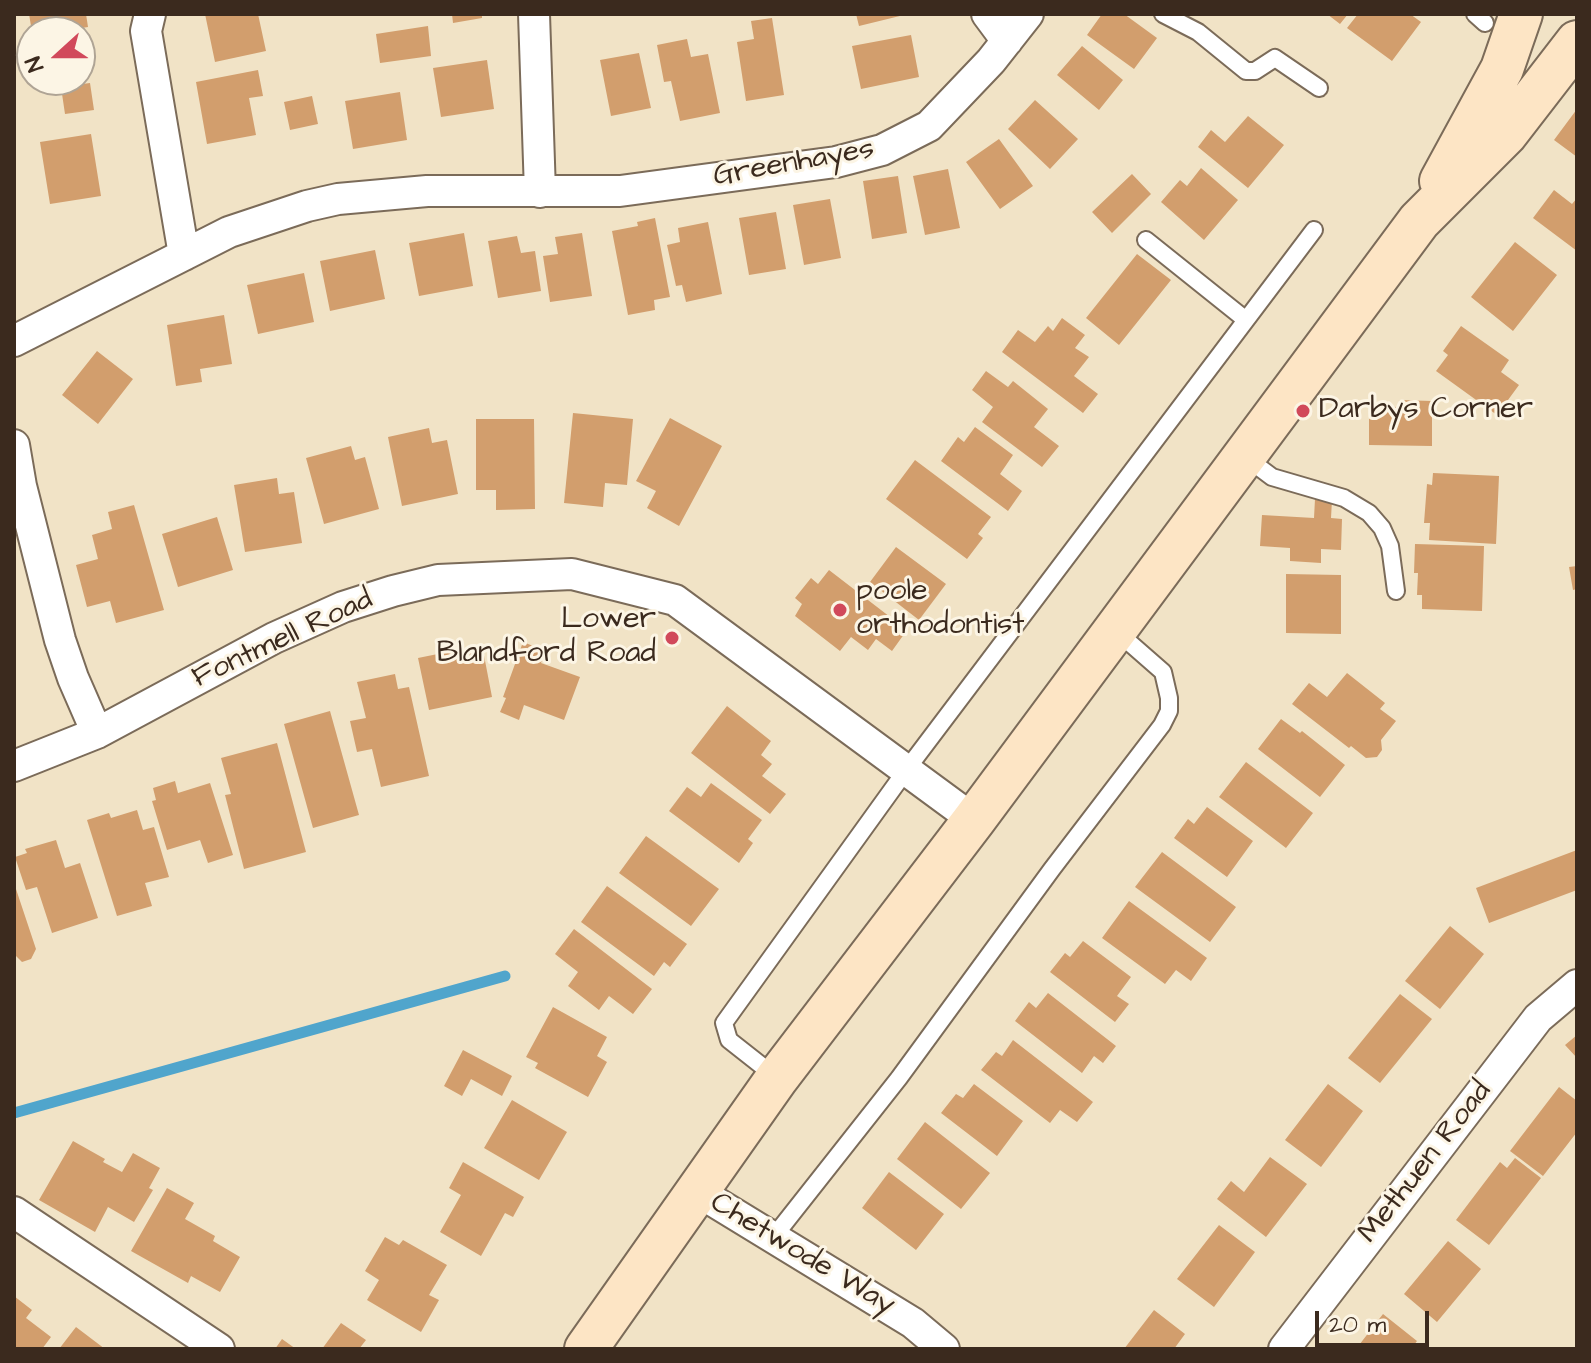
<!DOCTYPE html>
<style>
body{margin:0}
#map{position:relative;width:1591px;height:1363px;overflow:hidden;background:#f1e3c6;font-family:"Architects Daughter",sans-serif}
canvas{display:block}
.frame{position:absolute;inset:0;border:16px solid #3b2a1e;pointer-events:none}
.north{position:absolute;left:16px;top:16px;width:80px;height:80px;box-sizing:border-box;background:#fcf5e5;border:2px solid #afa495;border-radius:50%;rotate:249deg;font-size:22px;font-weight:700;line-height:32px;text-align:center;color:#3b2a1e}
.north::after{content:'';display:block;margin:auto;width:28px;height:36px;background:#d1495b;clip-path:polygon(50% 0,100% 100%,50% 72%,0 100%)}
.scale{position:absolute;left:1315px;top:1311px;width:114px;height:36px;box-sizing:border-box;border:4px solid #3b2a1e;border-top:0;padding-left:10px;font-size:24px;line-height:28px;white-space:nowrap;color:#3b2a1e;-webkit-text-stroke:6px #fcf5e5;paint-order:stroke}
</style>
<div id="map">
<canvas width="1591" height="1363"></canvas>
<div class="frame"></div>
<div class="north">N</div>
<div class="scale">20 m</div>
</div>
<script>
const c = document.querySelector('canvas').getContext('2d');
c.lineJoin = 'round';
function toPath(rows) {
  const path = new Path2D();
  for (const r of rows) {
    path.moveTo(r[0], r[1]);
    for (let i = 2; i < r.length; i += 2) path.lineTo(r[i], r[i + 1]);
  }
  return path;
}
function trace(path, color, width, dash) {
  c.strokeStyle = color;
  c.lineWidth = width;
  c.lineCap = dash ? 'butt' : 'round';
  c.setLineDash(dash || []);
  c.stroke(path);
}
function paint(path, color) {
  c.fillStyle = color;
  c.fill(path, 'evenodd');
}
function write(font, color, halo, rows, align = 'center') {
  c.font = font + ' "Architects Daughter",sans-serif';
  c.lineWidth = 6;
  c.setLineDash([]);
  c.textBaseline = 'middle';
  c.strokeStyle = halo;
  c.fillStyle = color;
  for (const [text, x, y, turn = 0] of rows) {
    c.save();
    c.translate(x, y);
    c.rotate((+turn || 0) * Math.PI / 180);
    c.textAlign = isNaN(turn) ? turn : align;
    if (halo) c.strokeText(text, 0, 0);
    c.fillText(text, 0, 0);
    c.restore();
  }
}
trace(toPath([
 [14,1113,505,976]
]), '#50a5cc', 11);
paint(toPath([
 [29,14,86,14,88,27,57,32,32,32],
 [205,14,258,14,266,51,215,62],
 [452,14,482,14,482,18,453,23],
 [856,14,903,14,904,15,859,26],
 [1102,14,1124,14,1157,38,1134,69,1087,35],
 [1327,14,1348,14,1340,24],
 [1358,14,1410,14,1421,22,1392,61,1347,28],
 [772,18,784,95,746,101,737,42,754,39,751,21],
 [428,26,431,56,380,63,376,34],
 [911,35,919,77,861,89,852,46],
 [687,39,691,57,708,54,720,113,680,121,671,81,664,82,657,45],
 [1082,46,1123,80,1099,110,1057,75],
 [639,53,651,108,611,116,600,60],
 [487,60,494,109,441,117,433,68],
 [258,70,263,96,249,98,256,135,207,144,196,82],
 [90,83,94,110,65,114,61,87],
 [400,92,407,140,353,149,345,101],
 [312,96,318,124,290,130,284,102],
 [1035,100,1078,139,1050,169,1008,129],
 [1577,109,1577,157,1554,140],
 [1248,116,1284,145,1248,188,1198,147,1211,130,1225,142],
 [91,134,101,196,50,204,40,142],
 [999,139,1033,186,1000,209,966,162],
 [1201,168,1238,200,1204,240,1161,202,1180,180,1187,186],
 [948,169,960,228,925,235,913,176],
 [1132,174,1151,194,1112,233,1092,212],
 [898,176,907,233,872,239,863,181],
 [1554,190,1572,204,1577,198,1577,251,1533,218],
 [830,199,841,258,804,265,793,205],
 [776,212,786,269,749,275,739,218],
 [655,218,670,297,654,300,655,310,628,315,612,231,638,226,637,222],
 [708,222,722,294,686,302,682,285,676,286,667,245,680,242,678,228],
 [464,233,473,286,419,296,409,243],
 [582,233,592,296,550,302,543,256,558,254,555,237],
 [517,236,521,253,535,251,541,291,498,298,488,241],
 [1515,242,1557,275,1513,331,1471,297],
 [375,250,385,299,330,311,320,261],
 [1137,254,1171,280,1119,345,1086,318],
 [304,273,314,322,258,334,247,285],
 [224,315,232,364,200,369,202,382,176,386,167,325],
 [1062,318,1085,335,1075,348,1089,357,1074,376,1098,394,1083,413,1002,352,1018,330,1035,342,1048,326,1053,331],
 [1461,326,1509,360,1501,372,1519,385,1497,415,1436,371,1448,355,1443,351],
 [97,351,133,379,98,424,62,395],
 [986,371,1008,387,1013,381,1048,409,1034,427,1059,446,1042,467,982,422,993,407,972,390],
 [1399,400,1432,401,1432,446,1369,445,1369,406,1398,407],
 [573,413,633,419,627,485,605,483,603,507,564,503],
 [670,418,722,446,679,526,647,508,656,491,636,481],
 [476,419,534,419,535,509,496,510,496,490,476,490],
 [975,427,1013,455,1000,474,1022,491,1008,511,941,461,958,437,964,442],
 [429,428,432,443,447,440,458,494,402,506,388,437],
 [351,446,355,460,365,457,379,509,324,524,306,458],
 [915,460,991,517,978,534,983,538,967,559,886,499],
 [1433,473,1499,476,1496,544,1429,540,1430,523,1424,523,1427,484,1432,485],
 [277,478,279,494,294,492,302,543,245,552,234,485],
 [1315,499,1332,500,1331,518,1342,519,1341,550,1321,549,1321,563,1290,561,1290,548,1260,546,1262,515,1314,518],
 [134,505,164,610,116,623,110,601,87,607,76,565,98,559,92,535,112,529,108,512],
 [217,517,233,570,178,587,162,534],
 [1415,544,1484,546,1482,611,1422,609,1422,595,1417,595,1418,573,1414,573],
 [896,547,946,584,919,620,870,582],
 [1577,566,1577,589,1573,590,1569,567],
 [829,570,907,630,892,651,876,639,868,650,851,637,840,651,795,616,802,604,795,598,811,578,818,584],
 [1286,574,1341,575,1341,634,1286,633],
 [523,642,546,651,541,663,580,677,564,720,524,705,519,720,500,712,506,698,503,697],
 [482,645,492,697,429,710,418,658],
 [1347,673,1385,703,1380,709,1396,721,1381,740,1382,750,1377,757,1366,758,1351,746,1349,748,1292,704,1309,683,1327,697],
 [395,674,398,689,409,687,429,776,381,787,372,749,357,752,350,721,366,718,357,682],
 [727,706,771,741,761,755,772,764,762,776,786,794,770,814,691,753],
 [330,711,359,815,313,828,284,724],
 [1281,719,1300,733,1302,731,1345,765,1320,797,1258,749],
 [277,743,306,852,244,869,225,795,231,794,221,758],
 [1246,762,1313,813,1286,848,1219,797],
 [175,781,178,793,210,783,233,855,208,863,200,840,167,850,152,801,156,800,153,788],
 [711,783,762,820,748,839,753,843,739,863,669,811,687,787,701,797],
 [1207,807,1253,841,1227,877,1174,838,1188,819,1194,824],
 [137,810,143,830,154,827,169,877,145,883,152,906,117,916,87,820,109,813,111,818],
 [646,836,719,889,691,926,619,873],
 [56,840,65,868,80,863,98,918,52,933,37,887,26,890,15,857,27,853,25,849],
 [1577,850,1577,890,1489,923,1476,888],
 [1162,852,1236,907,1210,942,1135,887],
 [14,883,36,949,31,959,22,962,14,954],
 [607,886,687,944,670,967,664,962,654,976,581,922],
 [1129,901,1207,958,1191,981,1176,970,1165,984,1102,938],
 [1450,926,1484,954,1440,1009,1405,981],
 [574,929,652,989,633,1014,609,996,599,1010,568,986,578,972,555,954],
 [1083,941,1131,977,1117,996,1129,1004,1115,1022,1050,972,1065,953,1070,957],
 [1048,993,1116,1046,1103,1063,1094,1056,1082,1073,1015,1021,1029,1002,1036,1008],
 [1400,994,1432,1019,1380,1083,1348,1058],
 [553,1007,607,1037,597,1056,607,1062,588,1097,535,1068,538,1063,526,1057],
 [1577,1035,1577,1058,1565,1045],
 [1013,1040,1093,1102,1077,1122,1060,1110,1050,1123,981,1070,996,1052,1002,1056],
 [463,1050,512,1076,502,1096,471,1079,462,1096,444,1086],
 [974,1084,1023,1121,997,1156,941,1113,956,1094,963,1098],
 [1328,1084,1363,1111,1321,1167,1285,1140],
 [1559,1087,1577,1101,1577,1132,1543,1176,1510,1151],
 [512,1100,567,1132,539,1180,484,1148],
 [925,1122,990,1173,961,1209,897,1159],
 [73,1141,105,1159,103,1162,122,1172,133,1153,160,1168,149,1188,153,1190,134,1222,108,1207,95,1232,39,1200],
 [1270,1157,1307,1184,1266,1237,1217,1199,1231,1181,1244,1192],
 [1515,1158,1541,1178,1489,1245,1456,1220,1500,1162,1507,1168],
 [463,1162,524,1197,513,1217,505,1213,481,1256,440,1232,461,1195,449,1188],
 [889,1172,944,1214,916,1250,862,1208],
 [167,1188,194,1203,185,1219,215,1236,213,1241,240,1257,220,1292,191,1276,188,1283,131,1251],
 [1219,1225,1255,1252,1214,1307,1177,1279],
 [385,1237,399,1245,403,1240,447,1265,429,1295,439,1300,421,1332,367,1300,379,1280,365,1271],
 [1448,1241,1481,1269,1437,1322,1404,1294],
 [14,1296,32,1310,26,1318,51,1337,42,1349,14,1349],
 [1154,1310,1185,1334,1174,1349,1124,1349],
 [1383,1314,1417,1341,1411,1349,1356,1349],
 [341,1323,366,1340,359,1349,322,1349],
 [76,1327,105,1349,59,1349],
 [282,1339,296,1349,275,1349]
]), '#d29e6d');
const lane = toPath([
 [1163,14,1198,32,1246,71,1255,71,1275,58,1319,88],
 [1475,14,1485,23],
 [1146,240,1246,320],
 [1244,456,1272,477,1344,498,1369,513,1382,528,1390,546,1396,591],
 [776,1077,729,1040,724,1023,907,769,1314,230],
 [772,1239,899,1078,1052,869,1162,725,1169,711,1169,698,1163,672,1115,630]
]);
const street = toPath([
 [150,14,146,31,184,255],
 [534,14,540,192],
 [987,14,1007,41],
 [14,341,229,232,307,206,338,199,427,191,620,191,836,162,882,150,929,126,991,61,1028,14],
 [14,445,21,486,60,640,73,678,97,733],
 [14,766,97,733,274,638,343,607,393,591,438,580,572,574,675,600,974,820],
 [697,1191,913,1323,944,1349],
 [14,1212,219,1349],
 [1284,1349,1538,1018,1577,985]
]);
const secondary = toPath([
 [1441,181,1502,69,1521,14],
 [586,1349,777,1078,974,820,1419,221,1506,134,1577,42]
]);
trace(lane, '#7b6b59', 20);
trace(street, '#7b6b59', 34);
trace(secondary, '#7b6b59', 46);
trace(lane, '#fff', 16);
trace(street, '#fff', 30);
trace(secondary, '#fde5c5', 42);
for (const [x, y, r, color] of [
 [1303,411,8,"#d1495b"],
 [840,610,8,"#d1495b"],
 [672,638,8,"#d1495b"]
]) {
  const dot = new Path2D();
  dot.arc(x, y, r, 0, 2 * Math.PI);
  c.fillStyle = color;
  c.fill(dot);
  trace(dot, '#fcf5e5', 3);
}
write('30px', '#3b2a1e', '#fcf5e5', [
 ["Greenhayes",794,164,-10],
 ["Fontmell Road",283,640,-25],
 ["Methuen Road",1426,1163,-52],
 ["Chetwode Way",802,1255,31]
]);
write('30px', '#3b2a1e', '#fcf5e5', [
 ["Darbys Corner",1319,411],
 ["poole",856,593],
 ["orthodontist",856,627],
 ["Lower",656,621,"right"],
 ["Blandford Road",656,655,"right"]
], 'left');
</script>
